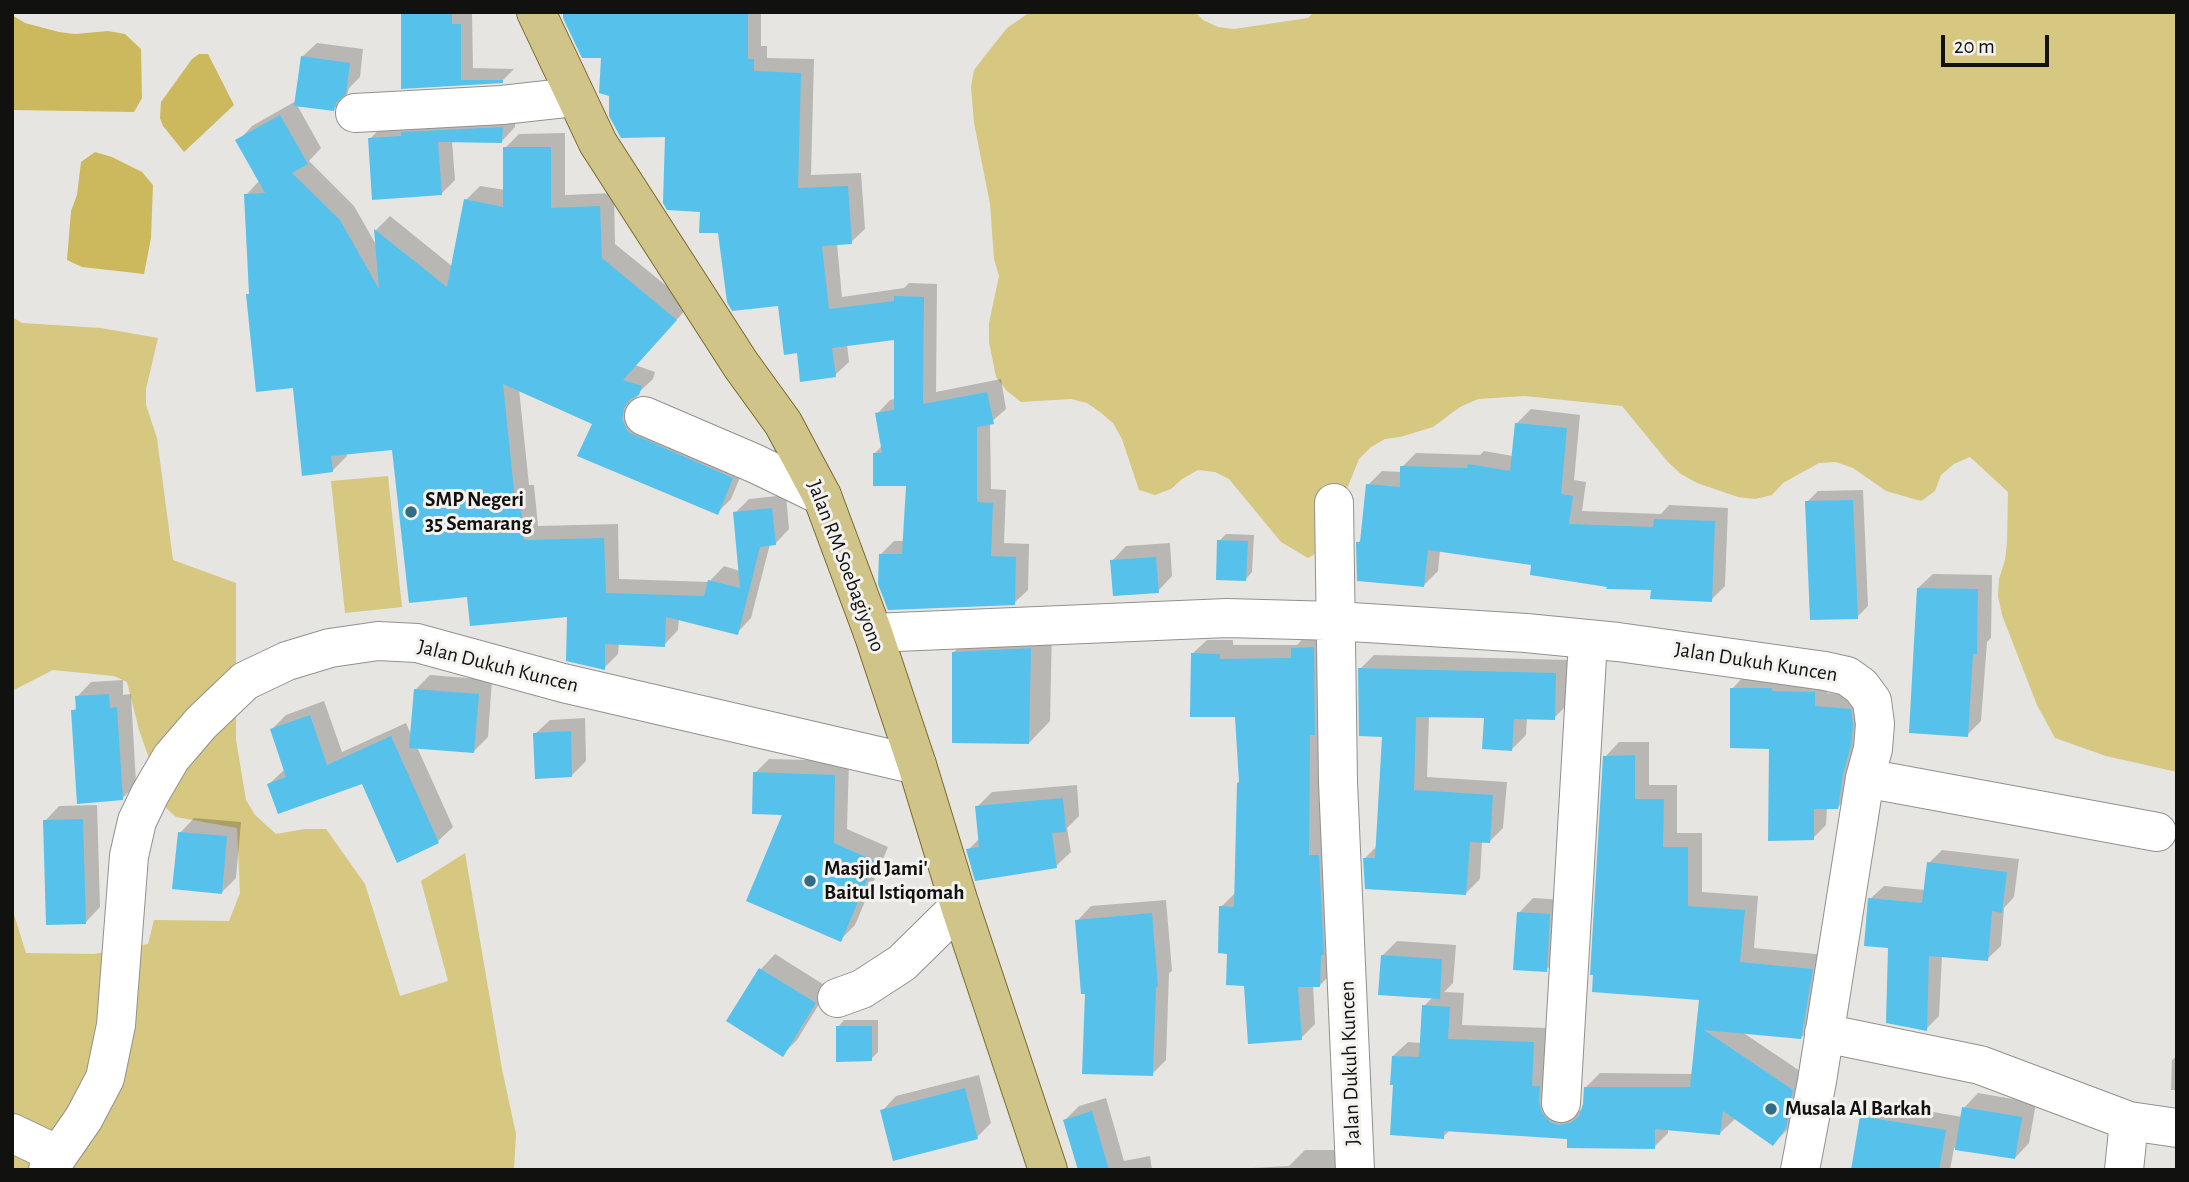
<!DOCTYPE html>
<style>
body{margin:0}
#map{position:relative;width:2189px;height:1182px;overflow:hidden;background:#e6e5e1;font-family:"Alegreya Sans",sans-serif}
canvas{display:block}
.frame{position:absolute;inset:0;border:14px solid #111110;pointer-events:none}
.scale{position:absolute;left:1941px;top:35px;width:108px;height:32px;box-sizing:border-box;border:4px solid #111110;border-top:0;padding-left:9px;font-size:21px;line-height:24px;white-space:nowrap;color:#111110;-webkit-text-stroke:5px #f3f2ef;paint-order:stroke}
</style>
<div id="map">
<canvas width="2189" height="1182"></canvas>
<div class="frame"></div>
<div class="scale">20 m</div>
</div>
<script>
const c = document.querySelector('canvas').getContext('2d');
c.lineJoin = 'round';
function paint(path, color) {
  c.fillStyle = color;
  c.fill(path, 'evenodd');
}
function toPath(rows) {
  const path = new Path2D();
  for (const r of rows) {
    path.moveTo(r[0], r[1]);
    for (let i = 2; i < r.length; i += 2) path.lineTo(r[i], r[i + 1]);
  }
  return path;
}
function trace(path, color, width, dash) {
  c.strokeStyle = color;
  c.lineWidth = width;
  c.lineCap = dash ? 'butt' : 'round';
  c.setLineDash(dash || []);
  c.stroke(path);
}
function write(font, color, halo, rows, align = 'center') {
  c.font = font + ' "Alegreya Sans",sans-serif';
  c.lineWidth = 6;
  c.setLineDash([]);
  c.textBaseline = 'middle';
  c.strokeStyle = halo;
  c.fillStyle = color;
  for (const [text, x, y, turn = 0] of rows) {
    c.save();
    c.translate(x, y);
    c.rotate((+turn || 0) * Math.PI / 180);
    c.textAlign = isNaN(turn) ? turn : align;
    if (halo) c.strokeText(text, 0, 0);
    c.fillText(text, 0, 0);
    c.restore();
  }
}
paint(toPath([
 [1030,12,1195,12,1203,20,1218,27,1234,29,1308,18,1314,12,2177,12,2177,772,2106,756,2055,738,2037,705,2002,615,1998,596,1999,579,2005,560,2007,543,2008,492,1970,457,1954,464,1941,475,1935,491,1921,501,1886,491,1853,468,1836,462,1819,463,1783,483,1772,495,1755,499,1738,497,1697,483,1681,474,1668,462,1622,406,1525,396,1478,399,1460,407,1433,427,1400,437,1385,439,1371,447,1359,459,1322,550,1308,558,1281,542,1229,479,1215,472,1198,470,1182,479,1171,489,1155,495,1139,490,1122,439,1113,423,1100,412,1087,403,1071,399,1021,402,1007,391,996,377,989,342,989,323,999,276,994,259,990,204,974,123,971,87,974,70,984,57,1007,28],
 [12,317,22,323,101,328,158,338,146,389,146,405,157,438,173,560,236,583,236,740,246,800,255,815,276,834,305,829,326,829,365,884,400,996,448,981,421,881,465,853,502,1069,516,1134,514,1170,12,1170,12,894,13,911,26,953,94,954,148,944,154,920,229,921,240,893,237,828,176,817,167,809,139,730,127,682,114,676,53,670,12,691],
 [388,476,402,607,345,613,331,481]
]), '#d6c781');
paint(toPath([
 [12,15,25,23,59,32,75,34,108,31,125,34,141,49,142,98,134,112,12,110],
 [199,54,208,54,234,105,184,152,163,126,160,118,161,102,192,59],
 [95,152,112,157,142,172,153,185,151,238,144,274,82,267,67,260,71,211,77,195,81,162]
]), '#cdb95d');
paint(toPath([
 [403,12,472,12,473,68,514,69,502,81,403,87],
 [565,12,761,12,761,46,767,46,767,58,814,59,811,175,861,173,865,229,851,242,837,244,842,297,904,288,909,283,937,284,936,392,1001,379,1006,409,990,423,991,489,1006,490,1004,543,1029,544,1028,590,1014,603,881,554,894,541,904,541,908,485,875,453,883,445,877,414,890,400,895,399,896,338,847,345,849,362,835,375,799,351,779,304,702,210,667,135,611,94,602,56],
 [317,43,363,49,360,77,349,88,347,95,333,110,297,105,321,148,309,161,354,206,378,248,376,230,390,216,453,267,466,200,480,186,505,190,505,148,519,134,565,133,565,195,614,193,615,244,690,305,635,365,655,372,653,379,637,394,636,404,746,463,731,499,717,513,595,423,519,389,529,485,534,485,538,526,618,524,619,579,709,582,724,566,740,571,735,513,749,499,786,495,789,529,775,544,770,544,751,618,737,633,679,619,678,630,664,645,619,643,618,654,604,668,569,615,469,595,393,448,346,453,347,456,332,471,251,292,246,195,260,180,238,141,252,126,296,101,302,57],
 [515,114,515,127,502,141,452,141,455,180,441,194,370,139,383,125],
 [1531,409,1580,415,1574,480,1586,482,1582,511,1661,514,1669,505,1728,508,1725,586,1711,600,1533,563,1440,550,1438,571,1424,585,1358,543,1362,539,1368,485,1382,471,1402,472,1402,467,1416,453,1480,455,1484,451,1513,456,1517,423],
 [1863,490,1868,606,1857,617,1807,502,1818,491],
 [1226,534,1254,535,1252,572,1246,579,1219,541],
 [1170,543,1172,576,1158,591,1112,561,1126,546],
 [1933,574,1992,575,1991,638,1987,642,1981,721,1967,735,1918,588],
 [1052,628,1050,721,1029,743,954,652,976,631],
 [1307,634,1328,634,1334,971,1320,985,1313,985,1315,1024,1301,1038,1246,984,1229,952,1221,907,1236,892,1241,781,1237,715,1192,654,1207,640,1233,640,1233,645,1297,645],
 [1374,655,1569,660,1568,704,1554,718,1527,718,1526,735,1512,749,1486,717,1429,716,1427,777,1507,782,1503,828,1489,842,1482,841,1480,879,1466,893,1365,858,1377,846,1384,735,1360,669],
 [430,675,492,680,488,737,473,752,417,747,453,827,438,841,398,860,362,782,269,784,284,770,272,729,286,715,324,701,342,752,406,723,412,737,416,689],
 [1745,675,1827,679,1827,693,1864,696,1851,794,1837,808,1827,807,1826,825,1813,838,1771,747,1732,689],
 [123,680,123,695,131,694,136,784,122,799,73,711,78,706,77,697,91,682],
 [585,718,586,761,572,775,535,734,550,720],
 [1619,742,1649,742,1649,785,1677,785,1677,833,1702,833,1702,892,1758,896,1754,948,1826,955,1815,1023,1801,1038,1742,1032,1806,1075,1800,1112,1787,1130,1773,1144,1736,1118,1720,1133,1668,1128,1668,1133,1654,1147,1569,1137,1450,1130,1443,1137,1395,1084,1393,1056,1408,1042,1421,1043,1424,1006,1433,997,1382,956,1397,941,1456,945,1453,983,1444,992,1464,993,1462,1025,1548,1028,1576,1111,1583,1110,1586,1087,1600,1073,1693,1074,1701,998,1605,757],
 [769,759,849,761,847,829,888,847,855,925,841,939,784,813,755,773],
 [1077,785,1079,816,1067,828,1071,852,1056,866,968,850,980,838,977,807,992,792],
 [97,805,100,907,86,922,45,821,59,806],
 [194,818,241,822,236,878,222,892,180,833],
 [1942,850,2019,859,2014,897,2004,908,2001,946,1987,959,1942,955,1939,1016,1926,1029,1870,899,1884,886,1925,890,1929,863],
 [1533,898,1564,900,1560,956,1546,970,1519,913],
 [1166,900,1172,971,1169,973,1166,1060,1152,1074,1087,992,1077,921,1091,906],
 [775,954,829,988,797,1040,783,1054,728,1020,761,969],
 [844,1020,878,1020,878,1052,871,1059,838,1027],
 [2177,1056,2177,1090,2171,1090,2172,1060],
 [979,1075,991,1123,977,1137,882,1111,896,1096],
 [1978,1093,2036,1103,2029,1143,2015,1158,1954,1148,1950,1170,1853,1170,1861,1117,1876,1102,1962,1117,1964,1108],
 [1106,1098,1124,1161,1150,1156,1152,1170,1079,1170,1065,1120,1079,1106],
 [1305,1150,1348,1150,1356,1170,1215,1170,1289,1166]
]), '#0003');
paint(toPath([
 [401,12,452,12,452,24,461,24,461,80,503,80,503,83,401,89],
 [563,12,748,12,748,59,754,59,754,71,801,73,798,188,848,186,852,244,822,246,829,309,894,301,894,296,924,297,923,404,987,392,994,424,977,427,977,502,993,503,991,556,1016,557,1015,605,888,610,878,584,879,554,902,554,906,486,873,486,873,453,882,453,875,413,894,410,894,340,832,348,836,377,800,382,797,353,784,355,778,306,732,311,727,302,718,233,699,233,700,212,667,210,663,203,665,137,621,138,609,116,609,96,599,93,601,58,582,58,563,18],
 [301,56,350,63,346,94,336,103,334,111,294,106],
 [280,115,308,164,292,173,340,220,379,289,374,229,447,287,464,199,503,207,503,147,551,147,551,208,600,206,602,258,677,320,623,380,642,386,639,395,630,399,624,408,622,419,628,432,733,478,718,515,577,456,592,424,503,384,515,499,520,498,524,540,604,538,606,593,704,596,708,580,740,588,733,512,772,508,776,545,760,547,738,635,666,617,665,647,605,644,605,670,566,661,567,617,470,626,467,597,409,603,392,450,331,456,333,472,302,476,293,388,256,392,246,294,249,294,244,194,265,193,235,140],
 [503,127,502,143,438,142,442,195,372,200,368,138,401,136,401,132],
 [1515,423,1567,428,1561,494,1573,496,1569,524,1653,527,1654,519,1715,521,1712,602,1650,599,1651,590,1606,589,1607,587,1530,575,1531,565,1428,550,1424,587,1357,581,1356,542,1360,542,1366,484,1400,487,1400,466,1467,468,1468,464,1510,471],
 [1853,500,1858,619,1810,620,1805,501],
 [1217,540,1248,541,1246,581,1216,580],
 [1156,557,1159,593,1113,596,1110,560],
 [1917,588,1978,589,1977,654,1973,654,1968,737,1909,733],
 [1314,647,1315,735,1310,735,1309,855,1319,855,1324,955,1321,955,1320,987,1298,987,1302,1040,1248,1044,1244,986,1226,985,1227,954,1218,953,1219,906,1234,907,1237,783,1239,782,1235,717,1190,717,1191,653,1220,654,1220,659,1291,658,1291,648],
 [1031,648,1029,744,952,743,952,652],
 [1358,668,1556,673,1555,720,1514,719,1512,751,1482,749,1484,718,1416,717,1414,790,1493,795,1490,843,1470,842,1466,895,1365,889,1363,858,1375,858,1382,737,1359,736],
 [1730,688,1772,688,1772,691,1815,692,1815,706,1851,709,1853,725,1851,745,1843,774,1838,809,1814,809,1814,840,1768,841,1769,749,1730,748],
 [414,689,479,694,474,753,409,748],
 [109,694,110,708,117,707,123,800,77,804,71,710,76,710,75,696],
 [310,715,327,765,391,736,439,843,397,863,362,784,278,814,267,784,286,777,270,729],
 [571,731,572,777,535,779,533,733],
 [1635,755,1635,799,1664,799,1663,847,1688,847,1688,906,1745,910,1740,962,1813,969,1801,1039,1704,1030,1793,1090,1786,1128,1773,1146,1723,1111,1720,1135,1655,1129,1655,1149,1567,1148,1567,1139,1444,1131,1444,1139,1390,1135,1393,1085,1390,1085,1392,1056,1419,1057,1422,1005,1450,1007,1448,1039,1534,1042,1532,1086,1540,1086,1539,1102,1542,1113,1550,1122,1559,1125,1570,1123,1579,1116,1583,1104,1584,1087,1690,1087,1699,1000,1592,992,1593,975,1590,975,1603,756],
 [753,772,835,775,834,843,875,861,841,942,746,901,782,815,752,814],
 [1063,798,1066,832,1052,833,1057,868,975,881,966,849,979,847,975,806],
 [83,819,86,924,46,925,43,820],
 [178,832,227,836,222,894,172,889],
 [1927,862,2007,872,2002,913,1992,911,1988,961,1929,956,1927,1031,1886,1023,1888,948,1864,946,1868,898,1922,903],
 [1517,912,1550,914,1547,972,1513,970],
 [1152,913,1158,987,1156,987,1153,1076,1082,1074,1085,994,1081,994,1075,920],
 [1381,955,1442,959,1440,999,1378,995],
 [759,968,816,1003,783,1057,726,1021],
 [836,1026,872,1026,872,1061,836,1062],
 [965,1088,978,1139,893,1161,880,1110],
 [1962,1107,2022,1117,2015,1159,1955,1150],
 [1092,1111,1109,1170,1078,1170,1063,1120],
 [1860,1116,1946,1130,1939,1170,1851,1170]
]), '#56c1eb');
const minor = toPath([
 [355,113,502,105,574,97],
 [644,416,756,464,822,496],
 [1334,503,1338,782,1355,1170],
 [873,633,1227,618,1335,621,1526,633,1618,642,1825,671,1847,676,1861,686,1872,701,1875,724,1873,749,1865,778,1817,1081,1800,1170],
 [1865,778,2157,832],
 [837,998,862,989,902,963,960,906],
 [1824,1033,1980,1065,2129,1121,2177,1128],
 [1561,1103,1588,640],
 [12,1133,58,1155],
 [48,1170,84,1118,105,1078,116,1025,129,856,137,821,150,794,171,758,201,723,245,681,287,661,330,648,378,641,417,643,563,683,917,765],
 [2124,1170,2129,1121]
]);
const major = toPath([
 [536,12,598,143,741,365,783,423,822,496,873,633,917,765,960,906,1048,1170]
]);
trace(minor, '#92918e', 40);
trace(major, '#786b2b', 40);
trace(minor, '#fff', 38);
trace(major, '#d0c489', 38);
for (const [x, y, r, color] of [
 [411,512,7,"#326d85"],
 [810,881,7,"#326d85"],
 [1771,1109,7,"#326d85"]
]) {
  const dot = new Path2D();
  dot.arc(x, y, r, 0, 2 * Math.PI);
  c.fillStyle = color;
  c.fill(dot);
  trace(dot, '#f3f2ef', 2.5);
}
write('bold 21px', '#111110', '#f3f2ef', [
 ["SMP Negeri",425,500],
 ["35 Semarang",425,524],
 ["Masjid Jami'",824,869],
 ["Baitul Istiqomah",824,893],
 ["Musala Al Barkah",1785,1109]
], 'left');
write('21px', '#111110', '#f3f2ef', [
 ["Jalan RM Soebagiyono",846,566,69],
 ["Jalan Dukuh Kuncen",1756,662,9],
 ["Jalan Dukuh Kuncen",498,666,14],
 ["Jalan Dukuh Kuncen",1350,1063,-92]
]);
</script>
